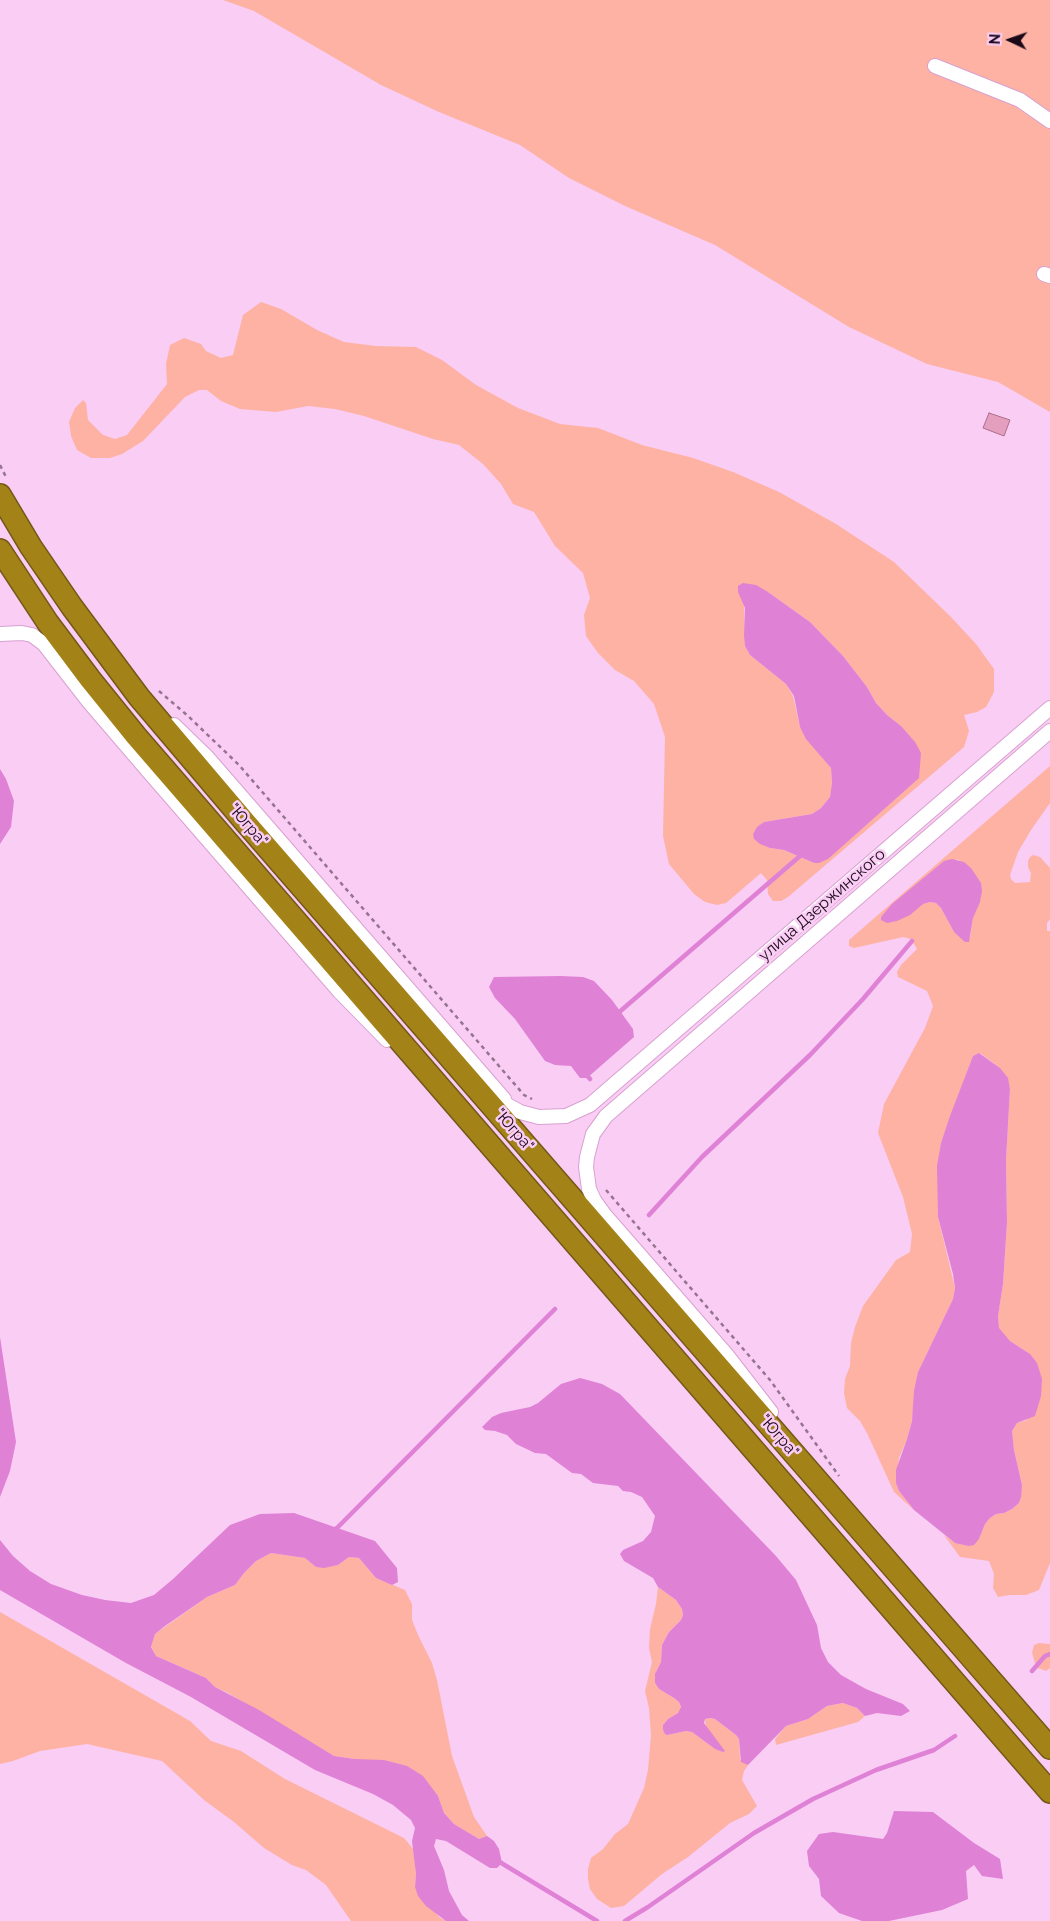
<!DOCTYPE html>
<meta charset="utf-8">
<style>
body{margin:0}
#map{position:relative;width:1050px;height:1921px;overflow:hidden;background:#facdf4;font-family:Raleway,sans-serif}
canvas{display:block}
.north{position:absolute;left:985px;top:15px;width:50px;height:50px;-webkit-text-stroke:4px #facdf4;paint-order:stroke;rotate:273deg;font-size:14px;font-weight:700;line-height:20px;text-align:center;color:#1a0819}
.north::after{content:'';display:block;margin:auto;width:18px;height:22px;background:#1a0819;clip-path:polygon(50% 0,100% 100%,50% 72%,0 100%)}
</style>
<div id="map">
<canvas width="1050" height="1921"></canvas>
<div class="north">N</div>
</div>
<script>
const c = document.querySelector('canvas').getContext('2d');
c.lineJoin = 'round';
function paint(path, color) {
  c.fillStyle = color;
  c.fill(path, 'evenodd');
}
function toPath(rows) {
  const path = new Path2D();
  for (const r of rows) {
    path.moveTo(r[0], r[1]);
    for (let i = 2; i < r.length; i += 2) path.lineTo(r[i], r[i + 1]);
  }
  return path;
}
function trace(path, color, width, dash) {
  c.strokeStyle = color;
  c.lineWidth = width;
  c.lineCap = dash ? 'butt' : 'round';
  c.setLineDash(dash || []);
  c.stroke(path);
}
function write(font, color, halo, rows, align = 'center') {
  c.font = font + ' Raleway,sans-serif';
  c.lineWidth = 5;
  c.setLineDash([]);
  c.textBaseline = 'middle';
  c.strokeStyle = halo;
  c.fillStyle = color;
  for (const [text, x, y, turn = 0] of rows) {
    c.save();
    c.translate(x, y);
    c.rotate((+turn || 0) * Math.PI / 180);
    c.textAlign = isNaN(turn) ? turn : align;
    if (halo) c.strokeText(text, 0, 0);
    c.fillText(text, 0, 0);
    c.restore();
  }
}
paint(toPath([
 [223,0,1050,0,1050,412,998,382,927,364,849,327,715,245,625,206,569,178,520,145,439,112,381,85,254,11],
 [261,302,281,309,317,330,344,342,376,346,416,347,442,360,476,385,518,408,560,424,598,428,642,445,693,458,733,472,779,492,836,524,894,562,950,616,976,644,994,669,994,692,986,707,977,712,964,715,969,731,964,747,788,897,781,901,773,901,768,894,767,880,761,873,726,903,717,905,705,902,694,894,669,864,663,836,665,737,654,704,634,681,615,670,598,653,586,636,584,615,590,598,583,573,555,546,534,512,513,504,501,484,483,464,459,445,433,439,364,416,335,409,308,406,276,412,240,409,221,401,207,390,199,390,185,397,143,441,122,454,110,458,91,458,77,450,71,436,69,422,75,408,83,400,86,403,88,420,103,435,115,439,127,435,167,384,166,364,170,345,184,338,201,344,206,351,221,358,233,355,243,315],
 [768,592,810,622,843,656,867,687,876,703,887,715,901,726,814,863,784,850,770,848,753,834,757,828,764,822,812,814,821,808,830,797,832,784,831,768,800,727,793,696,786,684,750,655,745,646,744,602],
 [1050,766,1050,803,1031,830,1018,852,1010,875,1011,879,1015,883,1030,882,1031,873,1028,867,1028,861,1030,857,1033,855,1040,857,1050,868,1050,919,1047,923,1047,931,1050,931,1050,1563,1039,1590,1026,1595,1010,1595,998,1597,993,1588,994,1574,989,1561,960,1557,944,1535,955,1543,979,1539,985,1524,990,1518,996,1514,1004,1513,1012,1509,1019,1503,1022,1485,1014,1450,1012,1431,1017,1423,1027,1420,1030,1354,1010,1341,1003,1334,999,1329,998,1316,1003,1284,1007,1222,1006,1160,1010,1089,1000,1068,980,1053,973,1056,941,1143,938,1217,955,1288,953,1299,918,1372,912,1421,907,1439,899,1458,896,1483,899,1491,914,1510,894,1492,867,1433,860,1421,847,1408,844,1393,845,1379,850,1366,851,1343,855,1327,863,1306,896,1260,910,1252,912,1234,903,1197,878,1133,884,1104,925,1028,933,1006,927,991,898,977,897,972,901,965,917,949,911,939,903,937,854,948,849,946,849,940],
 [957,859,971,868,973,918,970,938,954,932,941,908,936,903,930,902,923,904],
 [271,1553,305,1558,316,1567,338,1565,349,1557,359,1558,376,1578,405,1590,412,1604,412,1620,418,1635,432,1663,437,1680,452,1756,474,1817,487,1836,479,1839,454,1824,444,1813,438,1796,355,1759,334,1756,228,1693,215,1687,206,1678,156,1656,151,1646,155,1634,207,1597,235,1585,244,1573,256,1561],
 [658,1587,676,1600,682,1609,683,1615,681,1620,669,1632,662,1645,661,1662,655,1675,655,1683,659,1689,674,1698,679,1702,681,1708,678,1713,668,1719,663,1725,663,1730,667,1735,686,1731,692,1732,715,1749,724,1751,706,1727,705,1719,710,1718,715,1719,736,1735,739,1739,740,1759,748,1765,744,1771,742,1780,757,1806,749,1814,730,1823,688,1857,662,1874,624,1906,611,1908,597,1899,590,1889,588,1879,588,1869,591,1858,603,1849,615,1834,628,1824,644,1788,648,1770,651,1735,649,1708,645,1691,652,1662,649,1648,650,1629,656,1604],
 [0,1612,190,1721,211,1741,241,1751,285,1779,404,1838,414,1850,416,1874,415,1887,439,1917,446,1921,351,1921,326,1885,306,1870,292,1865,264,1848,234,1822,204,1800,162,1761,87,1744,40,1751,13,1761,0,1764],
 [1039,1643,1050,1644,1050,1668,1046,1671,1038,1668,1035,1663,1032,1653,1034,1645],
 [843,1703,857,1708,865,1716,858,1722,776,1745,775,1739,786,1726,808,1719,827,1706]
]), '#fdb2a4');
paint(toPath([
 [743,583,756,585,768,592,810,622,843,656,867,687,876,703,887,715,901,726,915,742,921,753,919,778,828,859,819,863,814,863,784,850,770,848,760,844,754,839,753,834,757,827,764,822,812,814,821,808,830,797,832,783,831,768,806,739,800,727,794,696,786,684,750,655,745,646,744,635,745,608,738,592,738,586],
 [0,769,6,779,14,801,11,827,0,844],
 [952,859,964,862,971,868,981,883,982,891,980,902,973,918,969,942,965,942,954,932,941,908,936,903,930,902,923,904,910,915,897,921,887,923,881,920,881,917,892,904,944,861],
 [561,976,583,977,594,981,612,1000,633,1029,634,1037,587,1078,580,1078,571,1066,555,1065,545,1061,515,1019,495,998,489,987,494,977],
 [979,1053,1000,1068,1008,1078,1010,1089,1006,1160,1007,1222,1003,1284,998,1316,999,1328,1010,1341,1030,1354,1037,1363,1042,1379,1041,1396,1035,1416,1017,1423,1012,1431,1014,1450,1022,1485,1021,1497,1019,1503,1012,1509,1004,1513,996,1514,990,1518,985,1524,979,1539,974,1545,969,1546,955,1543,914,1510,899,1491,896,1483,896,1470,907,1439,912,1421,914,1391,918,1372,953,1299,955,1288,953,1274,938,1217,937,1166,941,1143,950,1116,973,1056],
 [0,1337,16,1442,10,1471,0,1497],
 [580,1378,602,1384,620,1394,776,1556,796,1580,817,1625,821,1648,828,1662,841,1675,866,1689,903,1704,910,1711,901,1716,877,1713,865,1716,857,1708,843,1703,827,1706,808,1719,786,1726,748,1765,741,1762,739,1739,736,1735,715,1719,710,1718,705,1719,704,1723,725,1751,723,1752,715,1749,692,1732,686,1731,667,1735,665,1734,663,1730,663,1725,668,1719,678,1713,681,1707,679,1702,674,1698,659,1689,655,1683,655,1674,661,1662,662,1645,669,1632,681,1620,683,1615,682,1609,676,1600,658,1587,653,1578,624,1561,620,1554,623,1550,643,1541,651,1532,655,1516,642,1497,631,1492,623,1491,618,1486,593,1483,581,1474,572,1473,546,1454,535,1453,516,1444,507,1435,495,1431,485,1430,482,1427,492,1417,501,1413,530,1407,538,1403,561,1384],
 [294,1513,375,1541,397,1568,398,1582,392,1585,376,1578,359,1558,349,1557,338,1565,324,1568,316,1567,305,1558,271,1553,256,1561,244,1573,235,1585,207,1597,165,1626,155,1634,151,1647,156,1656,206,1678,215,1687,259,1710,334,1756,355,1759,384,1760,407,1766,423,1776,438,1796,444,1813,454,1824,479,1839,487,1836,494,1841,499,1849,502,1863,497,1868,490,1868,446,1841,436,1839,434,1846,444,1870,449,1891,462,1915,469,1921,446,1921,426,1906,418,1896,415,1887,416,1874,412,1841,415,1828,411,1820,393,1805,373,1794,315,1770,191,1697,126,1663,0,1590,0,1540,13,1556,30,1571,51,1584,82,1595,105,1600,131,1603,154,1595,173,1579,230,1525,260,1514],
 [894,1811,933,1812,974,1843,1000,1859,1003,1879,982,1876,974,1865,966,1871,968,1899,942,1910,889,1921,862,1921,839,1913,821,1896,819,1879,809,1866,807,1851,819,1834,833,1832,883,1839,887,1833]
]), '#df81d5');
trace(toPath([
 [617,1014,800,856],
 [585,1073,590,1079],
 [649,1215,702,1157,810,1055,863,999,912,941],
 [332,1530,337,1528,555,1309],
 [1032,1671,1045,1656,1050,1654],
 [498,1861,597,1921],
 [625,1921,648,1907,754,1833,813,1799,876,1770,934,1750,955,1736]
]), '#df81d5', 4.5);
const building = toPath([
 [989,413,1010,420,1004,436,983,428,989,413]
]);
paint(building, '#e49fbe');
trace(building, '#ad6d8b', 1);
const minor = toPath([
 [935,66,1020,100,1050,121],
 [1044,274,1050,276],
 [0,634,22,633,32,635,44,644,89,702,149,772,339,991,387,1040],
 [174,725,207,757,504,1099],
 [489,1095,520,1112,539,1117,566,1116,590,1105,1050,708],
 [771,1412,726,1354,604,1214,594,1200,589,1189,586,1167,587,1157,593,1134,606,1116,1050,731]
]);
const highway = toPath([
 [0,495,31,547,72,607,139,697,245,822,1050,1748],
 [0,550,48,623,90,679,136,736,1050,1792]
]);
trace(minor, '#d8a1d1', 16);
trace(highway, '#735818', 24);
trace(toPath([
 [0,465,7,479],
 [159,691,188,716,239,765,524,1095,532,1099],
 [606,1190,770,1380,839,1476]
]), '#947491', 2.5, [4, 4]);
trace(minor, '#fff', 14);
trace(highway, '#a38318', 21);
write('16px', '#1a0819', '#facdf4', [
 ["\"Югра\"",248,825,49],
 ["улица Дзержинского",822,905,-41],
 ["\"Югра\"",514,1130,49],
 ["\"Югра\"",779,1436,49]
]);
</script>
